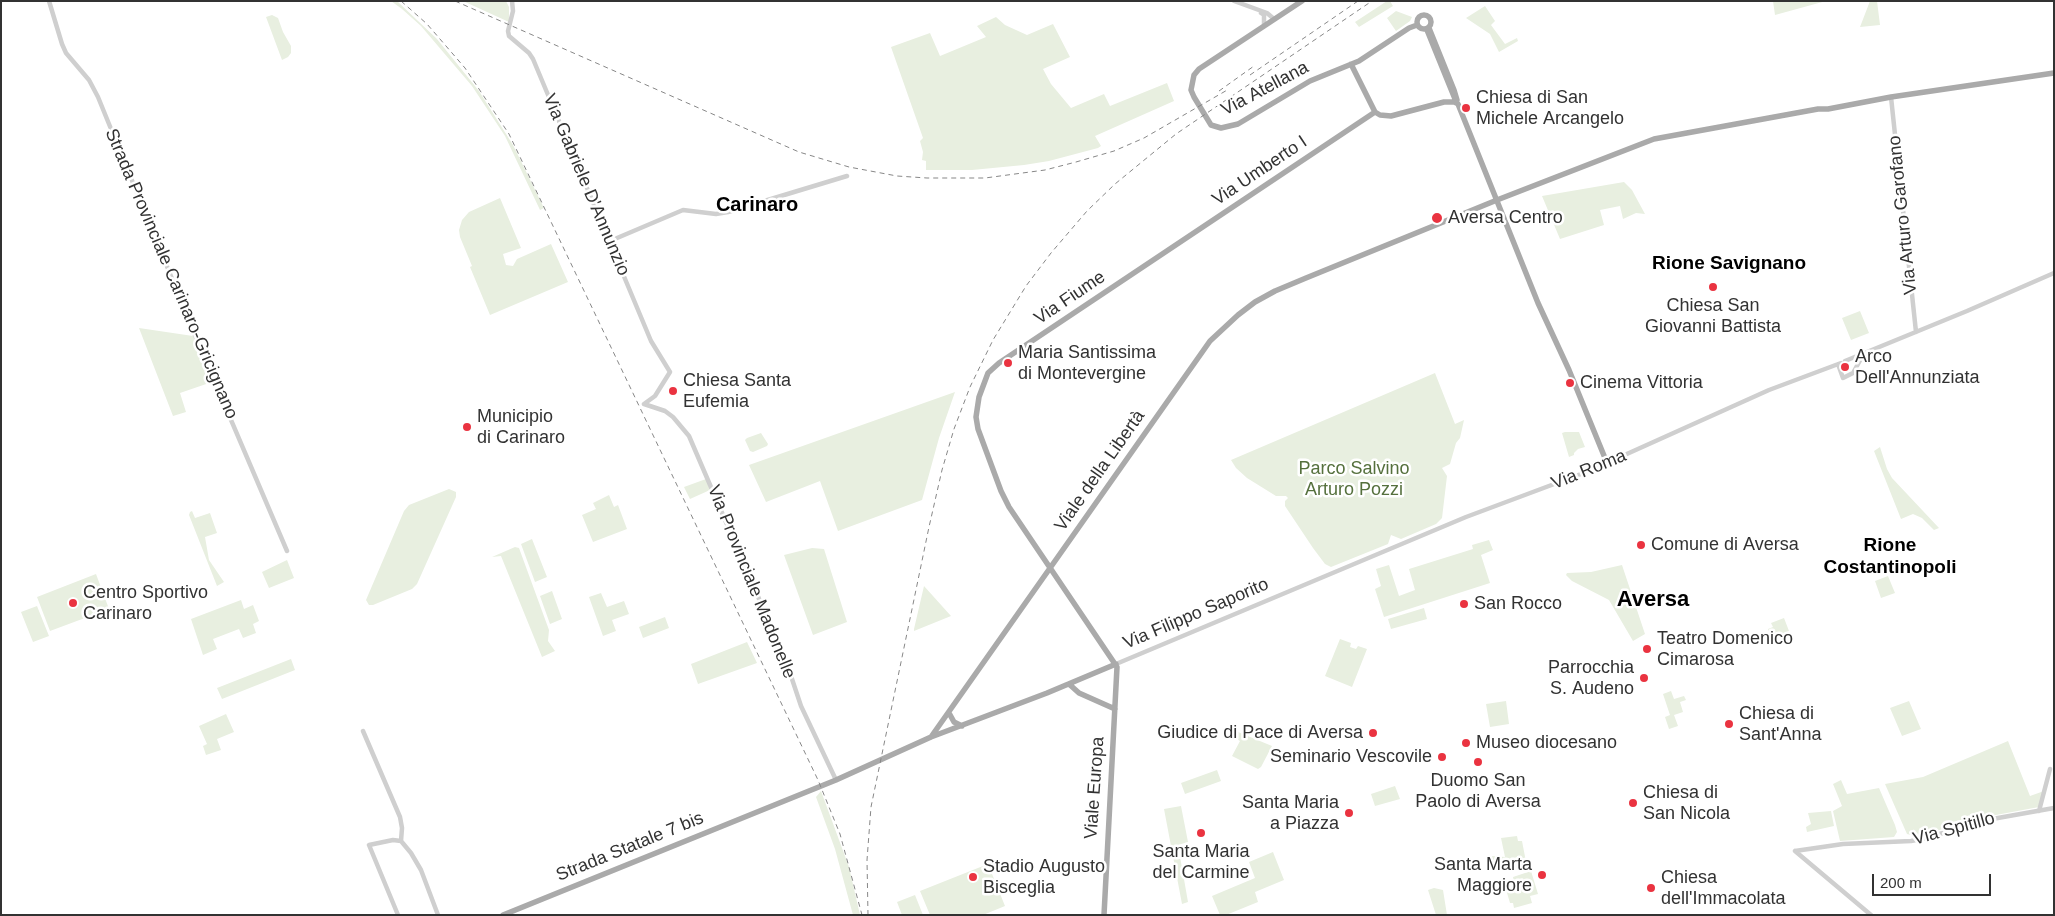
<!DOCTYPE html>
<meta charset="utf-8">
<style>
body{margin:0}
#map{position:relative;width:2055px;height:916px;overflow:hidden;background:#fff;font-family:Helvetica,sans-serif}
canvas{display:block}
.frame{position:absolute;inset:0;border:2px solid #323232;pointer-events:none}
.scale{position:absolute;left:1872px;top:874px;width:119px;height:22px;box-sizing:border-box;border:2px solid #323232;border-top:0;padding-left:6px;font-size:15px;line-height:18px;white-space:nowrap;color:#323232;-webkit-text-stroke:4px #fff;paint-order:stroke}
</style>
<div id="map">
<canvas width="2055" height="916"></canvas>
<div class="frame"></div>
<div class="scale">200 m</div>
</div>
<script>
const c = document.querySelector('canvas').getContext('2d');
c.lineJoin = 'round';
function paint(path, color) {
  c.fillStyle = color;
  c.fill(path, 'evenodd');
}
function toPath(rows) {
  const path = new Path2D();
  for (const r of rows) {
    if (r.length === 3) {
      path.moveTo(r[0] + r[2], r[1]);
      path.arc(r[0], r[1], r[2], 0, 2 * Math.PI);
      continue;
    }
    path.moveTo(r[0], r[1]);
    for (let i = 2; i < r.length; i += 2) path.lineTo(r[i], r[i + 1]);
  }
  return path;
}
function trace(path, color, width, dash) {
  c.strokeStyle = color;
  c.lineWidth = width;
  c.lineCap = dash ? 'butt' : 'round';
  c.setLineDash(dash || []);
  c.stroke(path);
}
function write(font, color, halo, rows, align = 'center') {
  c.font = font + ' Helvetica,sans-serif';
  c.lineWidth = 5;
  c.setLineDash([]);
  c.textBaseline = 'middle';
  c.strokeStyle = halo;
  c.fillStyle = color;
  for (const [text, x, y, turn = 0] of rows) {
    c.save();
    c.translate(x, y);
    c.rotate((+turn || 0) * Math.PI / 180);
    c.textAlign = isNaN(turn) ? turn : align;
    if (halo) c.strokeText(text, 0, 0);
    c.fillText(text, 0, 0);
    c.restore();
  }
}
paint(toPath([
 [391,1,397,1,437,39,479,91,513,145,544,208,540,210,505,136,472,86,421,26,402,9],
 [463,1,506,1,509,7,509,22],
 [1387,1,1390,1,1393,6,1359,27,1355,22],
 [1773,1,1826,1,1775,15],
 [1870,1,1877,1,1880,25,1860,27],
 [1485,6,1495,21,1491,25,1505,44,1517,38,1518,41,1499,52,1490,34,1466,18],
 [1396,11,1412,17,1410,21,1396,31,1387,18],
 [272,15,278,18,283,32,291,46,291,53,288,57,282,60,266,17],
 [996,17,1005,25,1027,35,1053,24,1070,57,1043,69,1051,84,1071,108,1104,94,1110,106,1167,83,1174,101,1095,136,1101,146,1098,148,1049,161,1024,165,972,170,926,170,926,161,922,160,923,152,920,141,923,138,891,47,930,33,940,56,986,37,977,26],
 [1624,182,1632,190,1645,214,1636,213,1623,219,1620,206,1600,210,1604,225,1560,239,1542,196],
 [500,198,521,248,503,254,506,265,513,266,517,259,551,244,568,282,490,315,470,267,472,266,460,237,459,230,462,220,469,212],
 [1860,311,1869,333,1851,340,1842,318],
 [139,328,193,336,212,382,180,393,186,412,173,416],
 [1435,373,1455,424,1464,420,1460,438,1456,443,1450,464,1442,468,1447,476,1442,518,1436,524,1401,539,1391,535,1388,544,1331,567,1325,564,1313,548,1285,506,1285,501,1288,498,1286,496,1276,496,1247,478,1236,468,1231,460],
 [955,392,939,438,922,500,838,531,820,481,766,502,749,465],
 [1565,432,1579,432,1585,447,1578,449,1574,453,1574,455,1569,457,1562,433],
 [761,433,768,444,767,446,753,452,750,451,745,440,747,438],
 [1880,447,1887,469,1892,478,1939,528,1934,530,1922,518,1913,514,1901,519,1874,451],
 [706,479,710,490,690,499,684,487],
 [449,489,456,492,456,497,417,584,412,589,373,605,369,605,366,600,404,511,409,505],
 [609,495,614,507,618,505,627,529,593,542,582,515,596,509,593,503],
 [192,511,195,518,210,513,217,533,205,537,209,560,224,582,217,586,189,515,190,512],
 [532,539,547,577,535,582,521,544],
 [1489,540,1493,550,1481,555,1490,583,1384,617,1375,589,1381,586,1376,569,1389,565,1399,596,1415,590,1409,569,1473,549,1472,545],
 [515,547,519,548,549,630,548,641,555,651,542,657,501,556,492,557],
 [812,548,824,549,847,622,813,635,784,555],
 [287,560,294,578,269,588,262,572],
 [1622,565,1645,634,1633,641,1609,600,1572,581,1566,575,1567,573,1591,572],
 [96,574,109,609,50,631,37,597],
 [1888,576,1895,593,1881,598,1875,581],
 [924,586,951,616,914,631,914,629],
 [552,591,562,619,550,624,540,596],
 [601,593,607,607,624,601,629,614,612,620,616,631,603,636,589,597],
 [241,600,244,609,253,605,259,621,253,624,256,633,243,638,239,629,213,639,217,649,203,655,191,619],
 [37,606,49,636,33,642,21,612],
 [1424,608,1427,619,1391,629,1388,619],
 [665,617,669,628,643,638,639,627],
 [1784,618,1789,631,1786,632,1787,634,1772,640,1768,629,1773,627,1771,623],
 [1340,639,1351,643,1350,647,1356,649,1358,646,1367,649,1352,687,1325,676],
 [747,642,757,663,698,684,691,664],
 [291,659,295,670,222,699,217,688],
 [1671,691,1674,699,1684,696,1686,700,1680,702,1683,712,1674,715,1678,726,1669,729,1665,717,1670,715,1663,694],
 [1506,701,1509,724,1490,727,1486,704],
 [1909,701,1921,729,1902,736,1890,708],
 [226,714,234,732,217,739,221,750,206,755,203,746,207,744,199,726],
 [1238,732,1272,746,1261,767,1258,769,1232,756,1240,741,1235,738],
 [2008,741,2030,796,2044,791,2039,807,1969,820,1925,835,1915,836,1907,834,1885,784,1923,777],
 [1217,770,1221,781,1185,794,1181,783],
 [1841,780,1847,794,1879,788,1895,825,1897,832,1894,837,1840,841,1833,811,1842,806,1833,784],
 [1395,786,1400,799,1375,806,1371,794],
 [821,791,849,867,860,915,853,915,835,849,816,797],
 [1181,806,1188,842,1178,845,1188,902,1182,904,1164,809],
 [1831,811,1834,826,1807,832,1806,827,1811,824,1808,813],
 [1517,836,1518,841,1522,841,1527,867,1508,870,1491,868,1492,856,1505,857,1501,838],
 [1273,852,1284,880,1255,892,1258,902,1226,915,1220,915,1212,896,1255,878,1249,862],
 [988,864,1005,906,983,915,930,915,920,891],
 [1531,871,1538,894,1530,896,1532,903,1514,908,1513,903,1510,903,1505,886,1514,883,1513,877],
 [1434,888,1443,890,1447,915,1436,915,1428,890],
 [915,895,923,915,902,915,897,902]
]), '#e8efe0');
trace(toPath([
 [49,1,62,44,66,53,89,80,98,97,199,345,287,551],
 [512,1,513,11,508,31,509,36,529,53,533,59,651,341,670,372,655,396,644,404],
 [1234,1,1267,13,1274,19],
 [1261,13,1264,15,1264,26],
 [1891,97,1916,332],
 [610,241,683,210,716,214,728,212,847,176],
 [1845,361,1967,311,2054,273],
 [1838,364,1843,378,1853,373,1863,355],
 [644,404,665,411,673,417,689,436,787,664,801,706,836,780],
 [1116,664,1466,517,1589,471,1769,390,1841,363],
 [363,731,400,817,402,828,401,841],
 [2039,811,2050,769],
 [1795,851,1843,844,1911,841,1927,838,1981,821,2054,808],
 [1795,851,1871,915],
 [398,915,369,845,393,840,401,841,411,853,421,870,438,915]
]), '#cfcfcf', 4.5);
trace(toPath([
 [1302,1,1199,69,1194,75,1191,90,1194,97,1211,125,1221,128,1238,124,1310,81,1359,61,1409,28,1417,25],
 [1424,22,7],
 [1429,28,1454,90,1457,100,1456,103],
 [1427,30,1455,99],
 [1351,64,1375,112,1380,115,1391,116,1444,102,1455,102],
 [1458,104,1538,303,1569,370,1607,463],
 [1069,684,1079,693,1115,709],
 [949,713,954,722,962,726],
 [931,737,1210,341,1238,315,1255,302,1275,291,1306,278,1497,200,1654,139,1818,109,1828,109,1891,97,2054,73],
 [503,915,836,780,931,737,1047,693,1116,664],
 [1104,915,1117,667,1009,507,1001,491,978,429,976,417,979,397,988,373,999,363,1375,112]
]), '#aaa', 5.5);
trace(toPath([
 [401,1,427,24,465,68,509,134,818,780,840,834,862,915],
 [455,1,799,152,849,167,897,176,927,178,985,178,1045,170,1076,162,1114,151,1144,138,1229,89],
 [1250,75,1358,1],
 [1219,91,1254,66],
 [868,915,867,860,871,807,929,527,942,470,954,429,970,387,993,340,1026,286,1051,253,1087,211,1115,184,1176,134,1372,1]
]), '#878787', 1, [5, 4]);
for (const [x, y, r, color] of [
 [1466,108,5,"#ea3340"],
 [1437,218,6,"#ea3340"],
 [1713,287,5,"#ea3340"],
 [1008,363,5,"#ea3340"],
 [1845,367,5,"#ea3340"],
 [1570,383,5,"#ea3340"],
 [673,391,5,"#ea3340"],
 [467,427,5,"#ea3340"],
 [1641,545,5,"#ea3340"],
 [73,603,5,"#ea3340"],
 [1464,604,5,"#ea3340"],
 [1647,649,5,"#ea3340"],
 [1644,678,5,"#ea3340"],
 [1729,724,5,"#ea3340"],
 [1373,733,5,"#ea3340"],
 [1466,743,5,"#ea3340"],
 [1442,757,5,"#ea3340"],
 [1478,762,5,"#ea3340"],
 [1633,803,5,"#ea3340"],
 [1349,813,5,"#ea3340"],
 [1201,833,5,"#ea3340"],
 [1542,875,5,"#ea3340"],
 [973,877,5,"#ea3340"],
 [1651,888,5,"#ea3340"]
]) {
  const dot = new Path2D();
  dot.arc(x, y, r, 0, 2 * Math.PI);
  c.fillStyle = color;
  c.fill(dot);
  trace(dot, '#fff', 2);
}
write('18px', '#323232', '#fff', [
 ["Via Atellana",1265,89,-28],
 ["Via Umberto I",1260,171,-34],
 ["Via Gabriele D'Annunzio",586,185,67],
 ["Via Arturo Garofano",1903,215,-96],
 ["Strada Provinciale Carinaro-Gricignano",171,274,67],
 ["Via Fiume",1070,298,-34],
 ["Via Roma",1589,470,-22],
 ["Viale della Libertà",1100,471,-55],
 ["Via Provinciale Madonelle",751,582,68],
 ["Via Filippo Saporito",1196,614,-23],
 ["Viale Europa",1095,788,-86],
 ["Via Spitillo",1954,829,-15],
 ["Strada Statale 7 bis",630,847,-22]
]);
write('18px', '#323232', '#fff', [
 ["Chiesa di San",1476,98],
 ["Michele Arcangelo",1476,119],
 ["Aversa Centro",1448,218],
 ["Chiesa San",1713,306,"center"],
 ["Giovanni Battista",1713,327,"center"],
 ["Maria Santissima",1018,353],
 ["di Montevergine",1018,374],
 ["Arco",1855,357],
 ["Dell'Annunziata",1855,378],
 ["Chiesa Santa",683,381],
 ["Eufemia",683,402],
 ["Cinema Vittoria",1580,383],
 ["Municipio",477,417],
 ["di Carinaro",477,438],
 ["Comune di Aversa",1651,545],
 ["Centro Sportivo",83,593],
 ["Carinaro",83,614],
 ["San Rocco",1474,604],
 ["Teatro Domenico",1657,639],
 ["Cimarosa",1657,660],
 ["Parrocchia",1634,668,"right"],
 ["S. Audeno",1634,689,"right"],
 ["Chiesa di",1739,714],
 ["Sant'Anna",1739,735],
 ["Giudice di Pace di Aversa",1363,733,"right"],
 ["Museo diocesano",1476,743],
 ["Seminario Vescovile",1432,757,"right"],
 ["Duomo San",1478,781,"center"],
 ["Paolo di Aversa",1478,802,"center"],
 ["Chiesa di",1643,793],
 ["San Nicola",1643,814],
 ["Santa Maria",1339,803,"right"],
 ["a Piazza",1339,824,"right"],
 ["Santa Maria",1201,852,"center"],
 ["del Carmine",1201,873,"center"],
 ["Santa Marta",1532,865,"right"],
 ["Maggiore",1532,886,"right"],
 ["Stadio Augusto",983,867],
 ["Bisceglia",983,888],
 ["Chiesa",1661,878],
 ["dell'Immacolata",1661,899]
], 'left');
write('18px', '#55703d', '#fff', [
 ["Parco Salvino",1354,469],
 ["Arturo Pozzi",1354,490]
]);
write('bold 19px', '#000', '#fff', [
 ["Rione Savignano",1729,264],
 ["Rione",1890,546],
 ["Costantinopoli",1890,568]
]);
write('bold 20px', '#000', '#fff', [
 ["Carinaro",757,205]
]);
write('bold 22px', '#000', '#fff', [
 ["Aversa",1653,600]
]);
</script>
